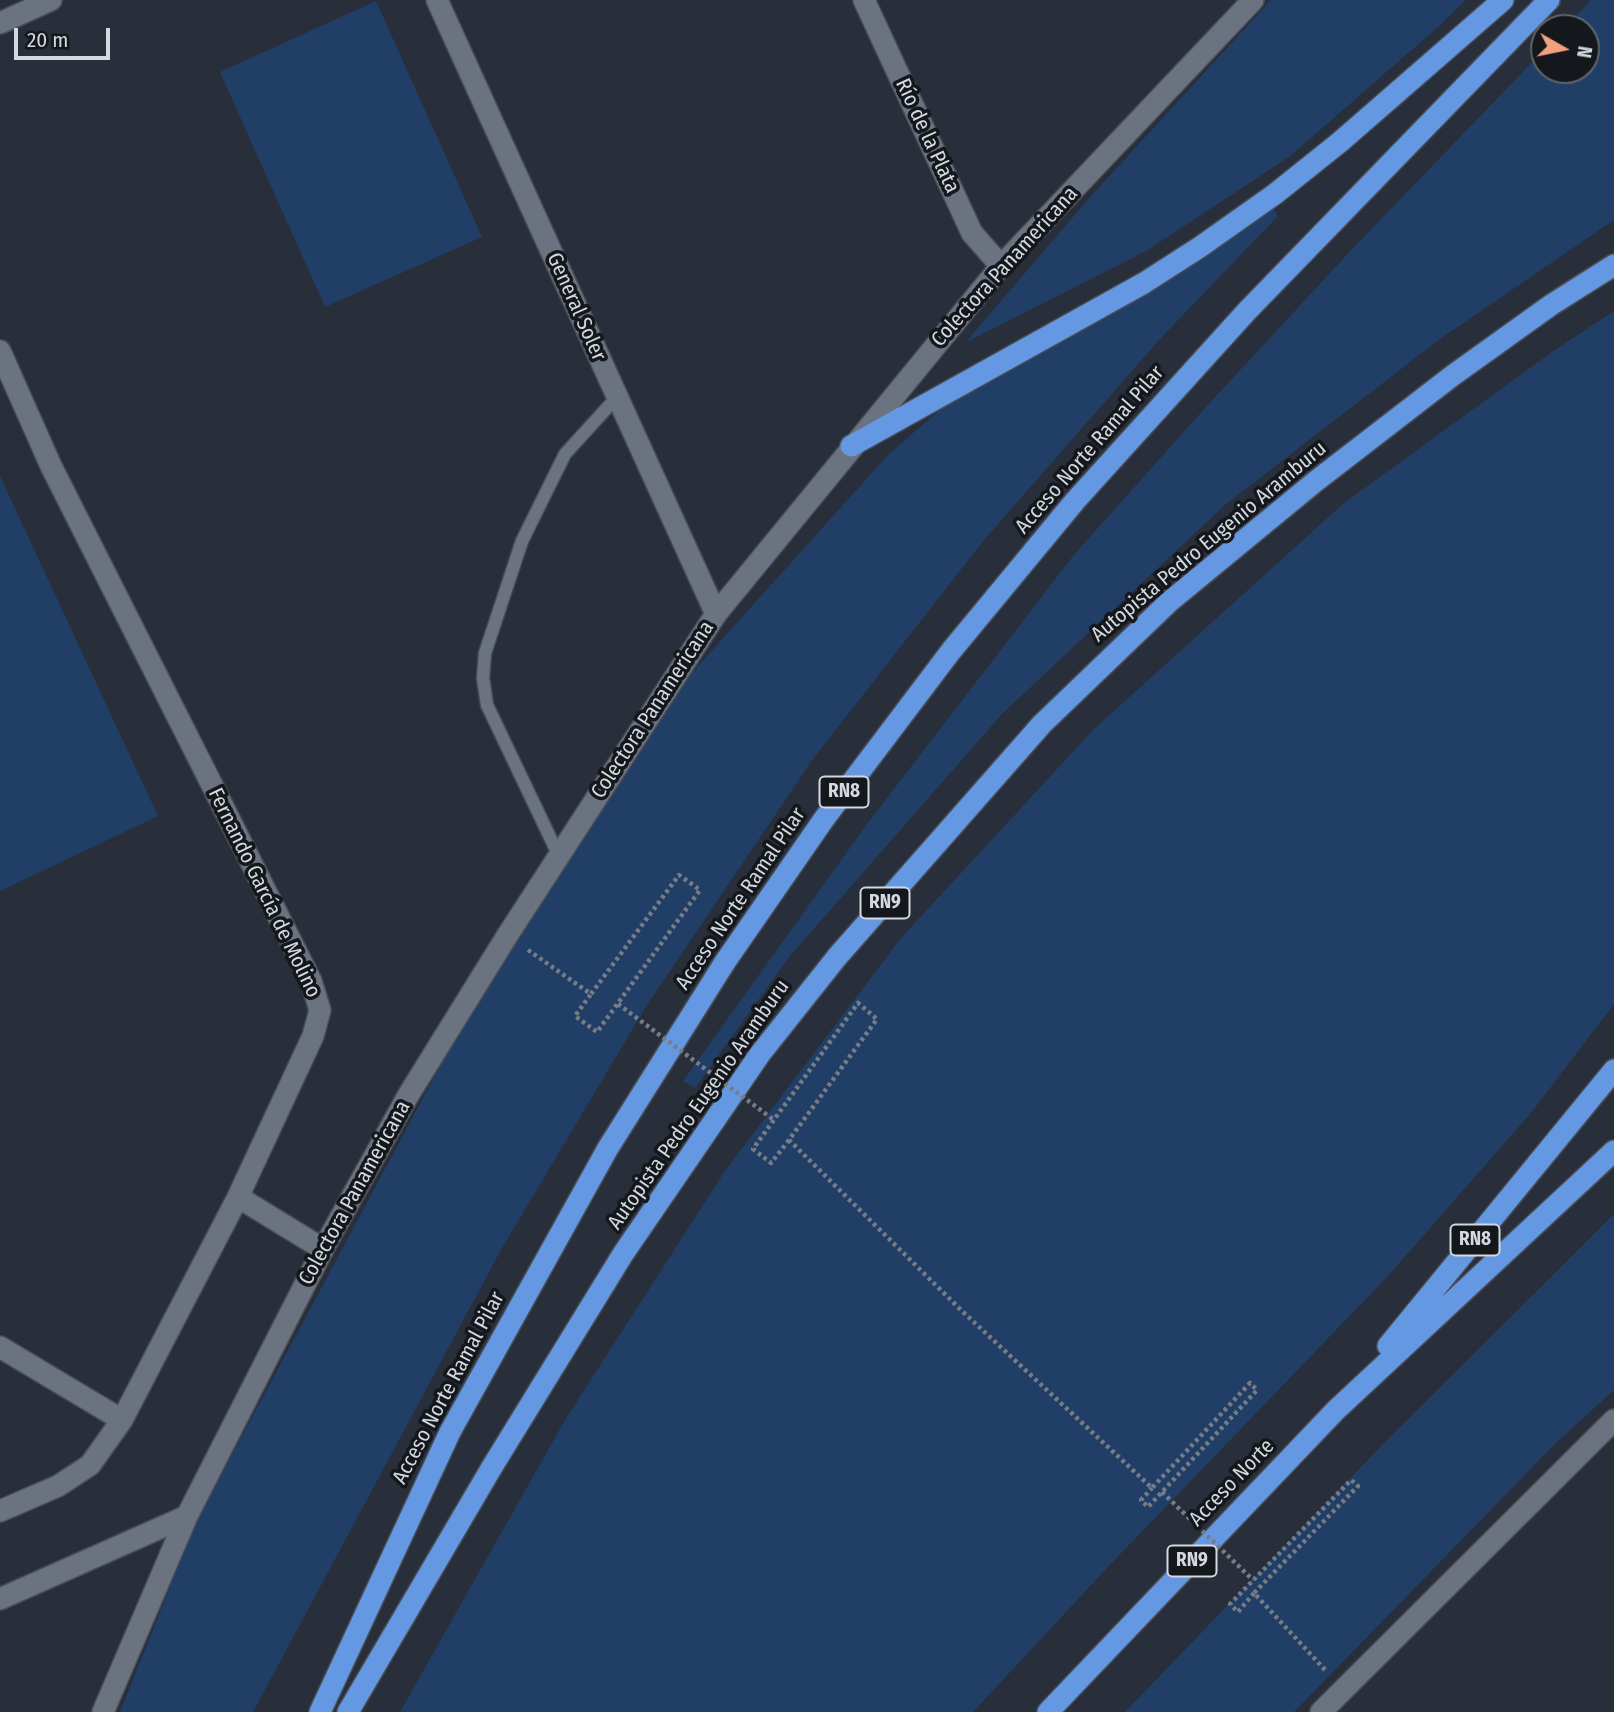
<!DOCTYPE html>
<meta charset="utf-8">
<style>
body{margin:0}
#map{position:relative;width:1614px;height:1712px;overflow:hidden;background:#282f3a;font-family:"Fira Sans Condensed",sans-serif}
canvas{display:block}
.north{position:absolute;left:1530px;top:14px;width:70px;height:70px;box-sizing:border-box;background:#14171c;border:2px solid #61656a;border-radius:50%;rotate:99deg;font-size:19px;font-weight:700;line-height:28px;text-align:center;color:#d4d9e0}
.north::after{content:'';display:block;margin:auto;width:24px;height:32px;background:#f1a17d;clip-path:polygon(50% 0,100% 100%,50% 72%,0 100%)}
.scale{position:absolute;left:14px;top:28px;width:96px;height:32px;box-sizing:border-box;border:4px solid #d4d9e0;border-top:0;padding-left:9px;font-size:21px;line-height:24px;white-space:nowrap;color:#d4d9e0;-webkit-text-stroke:5px #14171c;paint-order:stroke}
</style>
<div id="map">
<canvas width="1614" height="1712"></canvas>
<div class="north">N</div>
<div class="scale">20 m</div>
</div>
<script>
const c = document.querySelector('canvas').getContext('2d');
c.lineJoin = 'round';
function paint(path, color) {
  c.fillStyle = color;
  c.fill(path, 'evenodd');
}
function toPath(rows) {
  const path = new Path2D();
  for (const r of rows) {
    path.moveTo(r[0], r[1]);
    for (let i = 2; i < r.length; i += 2) path.lineTo(r[i], r[i + 1]);
  }
  return path;
}
function trace(path, color, width, dash) {
  c.strokeStyle = color;
  c.lineWidth = width;
  c.lineCap = dash ? 'butt' : 'round';
  c.setLineDash(dash || []);
  c.stroke(path);
}
function write(font, color, halo, rows, align = 'center') {
  c.font = font + ' "Fira Sans Condensed",sans-serif';
  c.lineWidth = 7;
  c.setLineDash([]);
  c.textBaseline = 'middle';
  c.strokeStyle = halo;
  c.fillStyle = color;
  for (const [text, x, y, turn = 0] of rows) {
    c.save();
    c.translate(x, y);
    c.rotate((+turn || 0) * Math.PI / 180);
    c.textAlign = isNaN(turn) ? turn : align;
    if (halo) c.strokeText(text, 0, 0);
    c.fillText(text, 0, 0);
    c.restore();
  }
}
paint(toPath([
 [1271,0,1466,0,1438,27,1289,157,1146,251,965,343,1091,196],
 [1591,0,1614,0,1614,220,1440,339,1225,505,1003,713,790,956,695,1088,683,1081,867,824,1073,556,1205,408,1355,246,1544,50,1544,70,1586,70,1586,28,1565,28],
 [376,1,482,237,325,307,220,72],
 [1273,208,1278,216,1160,339,984,540,813,759,647,1005,502,1248,253,1712,120,1712,196,1522,483,986,671,696,888,455,943,407,1172,279],
 [1614,311,1614,1004,1531,1113,1388,1276,1107,1568,973,1712,400,1712,565,1420,725,1171,901,938,1094,729,1344,503,1552,352],
 [0,476,158,816,0,891],
 [1614,1214,1614,1390,1555,1444,1294,1712,1125,1712,1386,1441]
]), '#213e67');
const lane = toPath([
 [558,854,487,705,483,678,485,653,522,541,565,454,617,397]
]);
const street = toPath([
 [437,0,716,614],
 [864,0,972,233,1001,266],
 [0,23,51,0],
 [0,351,51,466,311,981,320,1010,313,1036,238,1197,122,1420,0,1347],
 [238,1197,323,1249],
 [0,1511,58,1486,90,1465,122,1420]
]);
const secondary = toPath([
 [0,1599,187,1516],
 [103,1712,187,1516,323,1249,409,1094,507,936,716,614,1001,266,1253,0],
 [1321,1712,1614,1420]
]);
const highway = toPath([
 [851,446,1144,283,1200,247,1275,194,1340,142,1503,0],
 [1388,1346,1614,1070],
 [320,1712,450,1432,608,1148,725,962,824,819,951,651,1075,501,1247,311,1549,0],
 [348,1712,492,1467,623,1254,760,1054,837,957,1042,724,1169,602,1316,481,1452,376,1551,305,1614,265],
 [1048,1712,1336,1410,1614,1151]
]);
trace(lane, '#484d56', 15);
trace(street, '#484d56', 24);
trace(secondary, '#484d56', 24);
trace(highway, '#484d56', 24);
trace(toPath([
 [528,950,591,994,679,875,700,890,597,1032,575,1016,591,994],
 [789,1140,771,1163,753,1149,858,1003,877,1019,789,1140,962,1311,1152,1488,1250,1383,1257,1390,1148,1507,1141,1500,1152,1488],
 [1254,1593,1238,1612,1230,1604,1351,1480,1358,1486,1254,1593,1327,1672]
]), '#777d86', 4.5, [3.5, 3.5]);
trace(lane, '#6b7380', 12);
trace(street, '#6b7380', 21);
trace(secondary, '#6b7380', 21);
trace(highway, '#6598e3', 21);
trace(toPath([
 [618,1004,774,1120],
 [1162,1492,1253,1580]
]), '#777d86', 4.5, [3.5, 3.5]);
for (const [x, y, w] of [
 [844,792,49],
 [885,903,49],
 [1475,1240,49],
 [1192,1561,49]
]) {
  const box = new Path2D();
  box.roundRect(x - w / 2, y - 15.5, w, 31, 5);
  c.fillStyle = '#14171c';
  c.fill(box);
  trace(box, '#d4d9e0', 2);
}
write('bold 19px', '#d4d9e0', null, [
 ["RN8",844,792],
 ["RN9",885,903],
 ["RN8",1475,1240],
 ["RN9",1192,1561]
]);
write('21px', '#d4d9e0', '#14171c', [
 ["Río de la Plata",927,136,65],
 ["Colectora Panamericana",1005,267,-48],
 ["General Soler",576,307,66],
 ["Acceso Norte Ramal Pilar",1090,450,-49],
 ["Autopista Pedro Eugenio Aramburu",1209,542,-40],
 ["Colectora Panamericana",653,710,-57],
 ["Fernando García de Molino",264,893,64],
 ["Acceso Norte Ramal Pilar",741,899,-56],
 ["Autopista Pedro Eugenio Aramburu",699,1105,-55],
 ["Colectora Panamericana",355,1193,-61],
 ["Acceso Norte Ramal Pilar",449,1388,-62],
 ["Acceso Norte",1232,1483,-46]
]);
</script>
